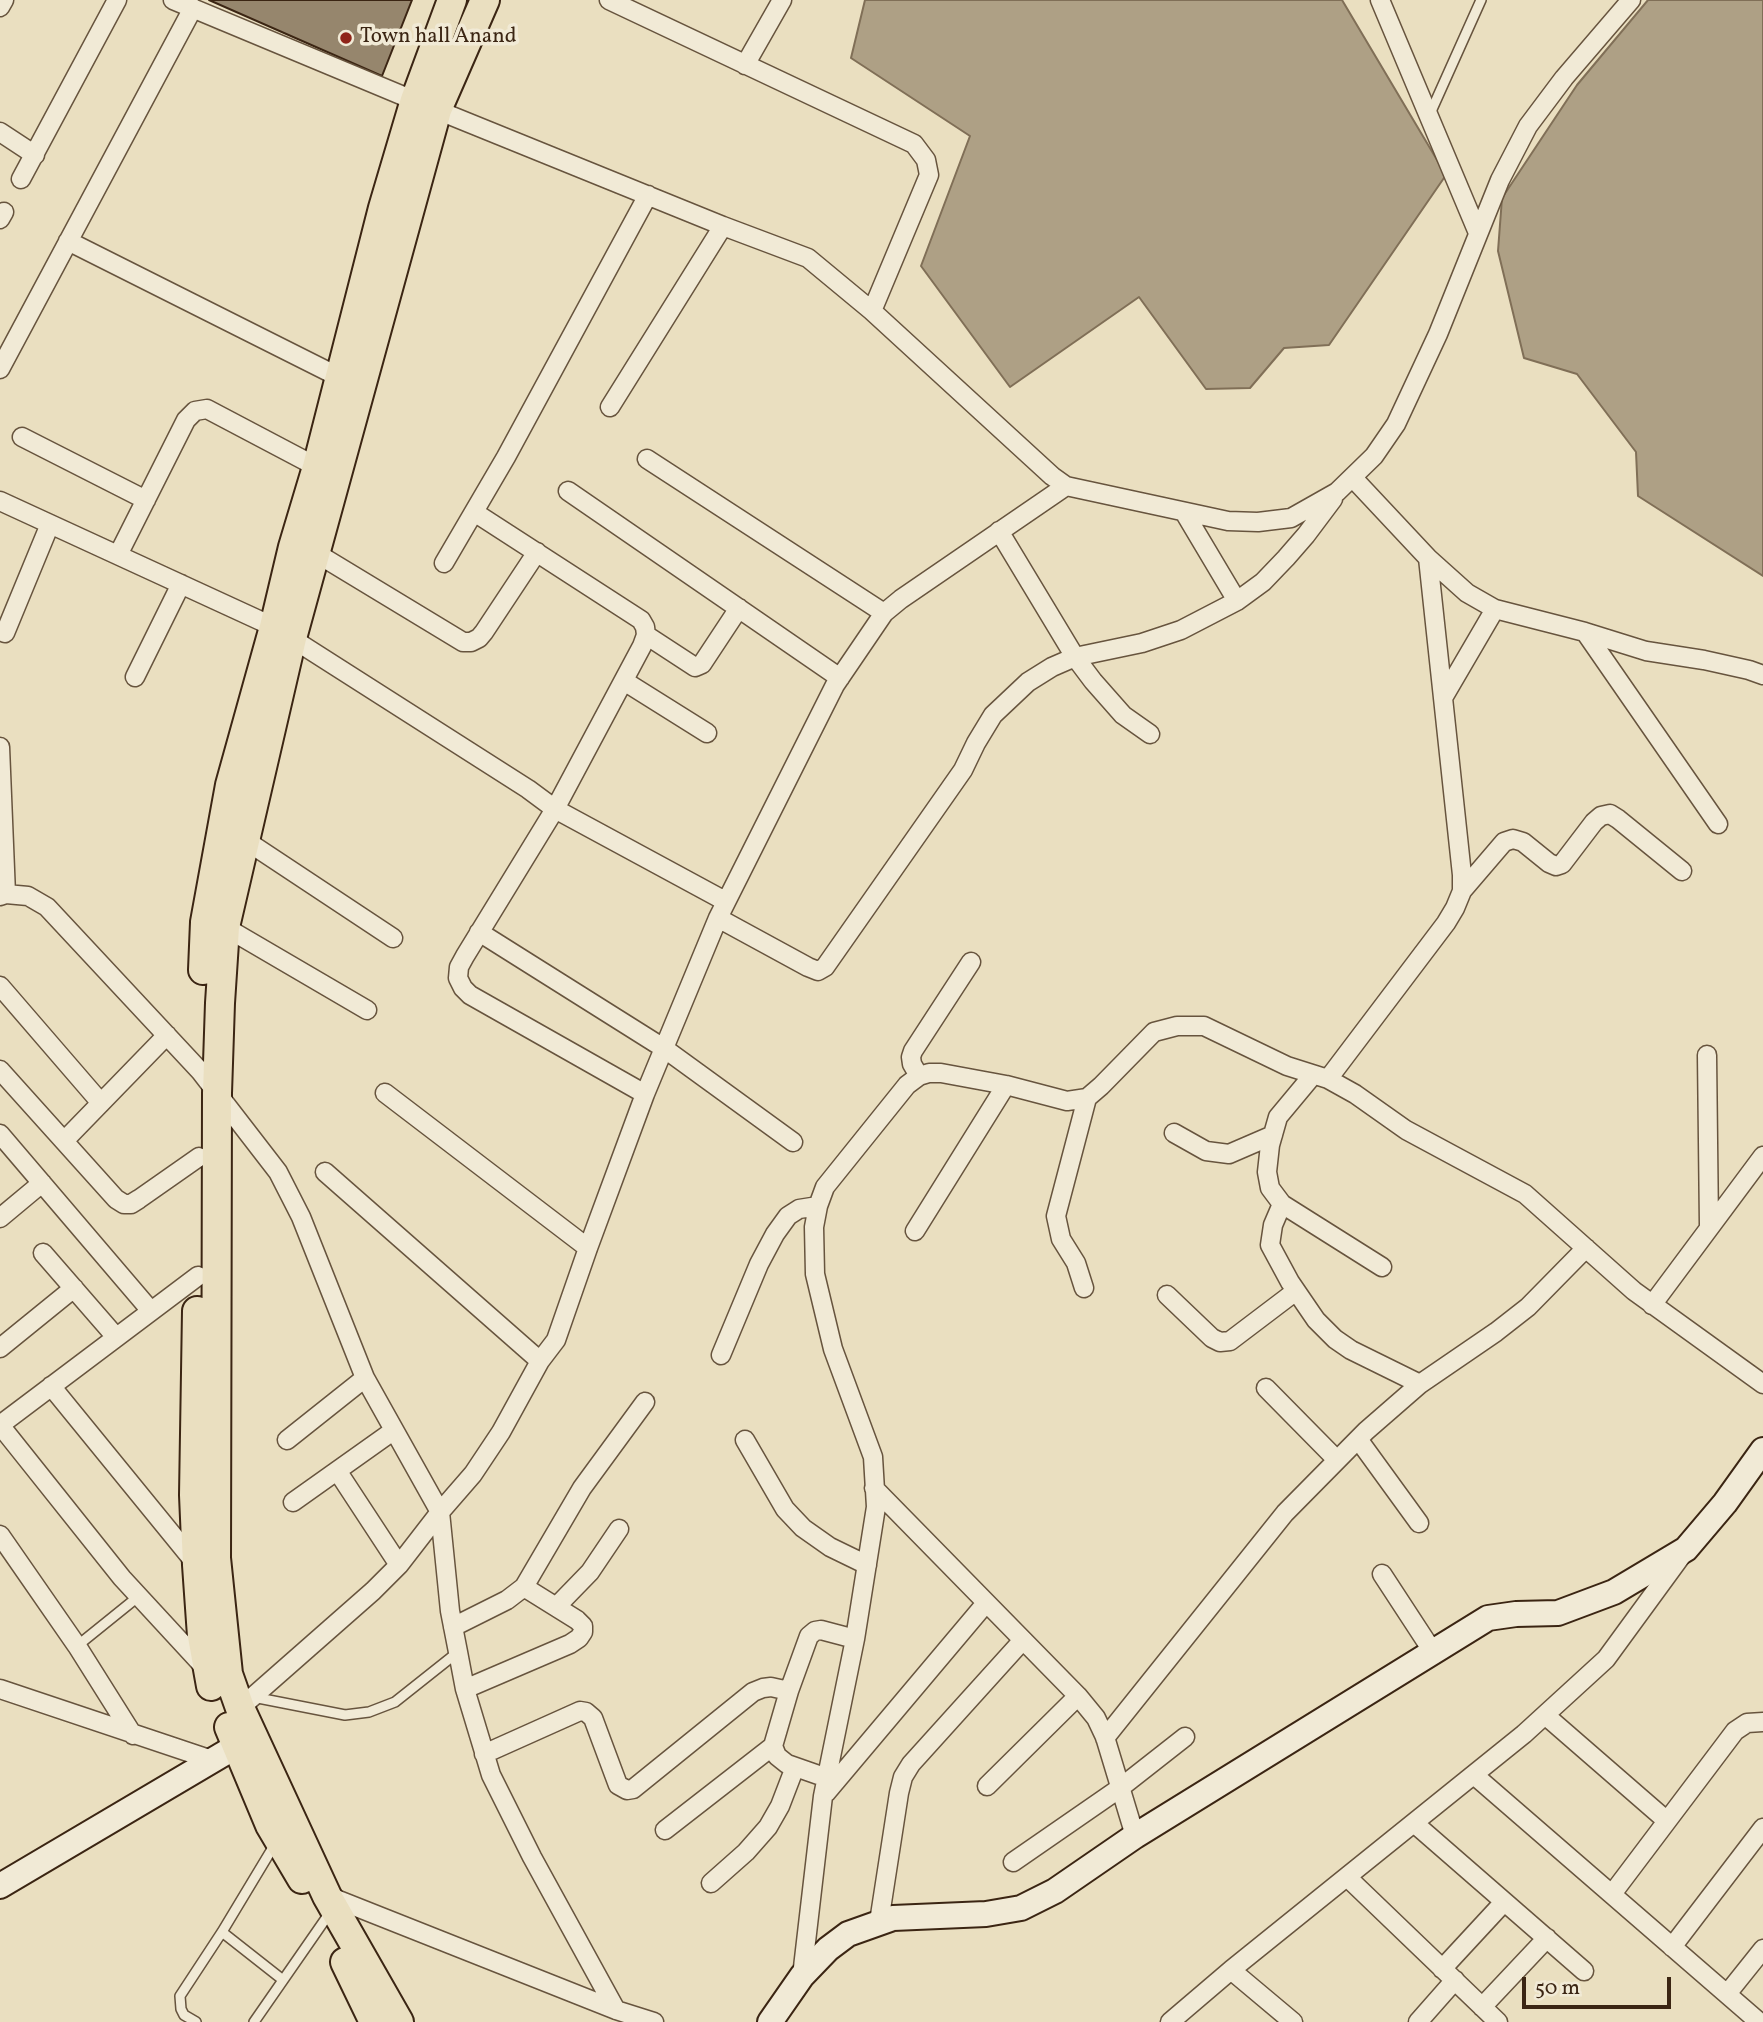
<!DOCTYPE html>
<style>
body{margin:0}
#map{position:relative;width:1763px;height:2022px;overflow:hidden;background:#eadfc0;font-family:Vollkorn,serif}
canvas{display:block}
.scale{position:absolute;left:1522px;top:1977px;width:149px;height:32px;box-sizing:border-box;border:4px solid #3b2513;border-top:0;padding-left:9px;font-size:21px;line-height:24px;white-space:nowrap;color:#3b2513;-webkit-text-stroke:5px #f1ead6;paint-order:stroke}
</style>
<div id="map">
<canvas width="1763" height="2022"></canvas>
<div class="scale">50 m</div>
</div>
<script>
const c = document.querySelector('canvas').getContext('2d');
c.lineJoin = 'round';
function paint(path, color) {
  c.fillStyle = color;
  c.fill(path, 'evenodd');
}
function toPath(rows) {
  const path = new Path2D();
  for (const r of rows) {
    path.moveTo(r[0], r[1]);
    for (let i = 2; i < r.length; i += 2) path.lineTo(r[i], r[i + 1]);
  }
  return path;
}
function trace(path, color, width, dash) {
  c.strokeStyle = color;
  c.lineWidth = width;
  c.lineCap = dash ? 'butt' : 'round';
  c.setLineDash(dash || []);
  c.stroke(path);
}
function write(font, color, halo, rows, align = 'center') {
  c.font = font + ' Vollkorn,serif';
  c.lineWidth = 7;
  c.setLineDash([]);
  c.textBaseline = 'middle';
  c.strokeStyle = halo;
  c.fillStyle = color;
  for (const [text, x, y, turn = 0] of rows) {
    c.save();
    c.translate(x, y);
    c.rotate((+turn || 0) * Math.PI / 180);
    c.textAlign = isNaN(turn) ? turn : align;
    if (halo) c.strokeText(text, 0, 0);
    c.fillText(text, 0, 0);
    c.restore();
  }
}
const water = toPath([
 [865,0,1342,0,1446,175,1329,345,1284,348,1250,388,1206,389,1139,297,1010,387,921,266,970,136,851,58,865,0],
 [1648,0,1763,0,1763,576,1638,496,1636,452,1577,374,1524,358,1498,251,1502,198,1577,85,1648,0]
]);
paint(water, '#aea085');
trace(water, '#806f57', 2);
const building = toPath([
 [209,0,412,0,382,76,209,0]
]);
paint(building, '#96866d');
trace(building, '#3b2513', 2);
const lane = toPath([
 [1429,116,1481,0],
 [77,1646,139,1596],
 [253,1697,345,1715,369,1712,395,1702,458,1652],
 [222,1932,283,1980],
 [196,2022,184,2015,181,2009,180,1996,222,1932,275,1844],
 [254,2022,331,1911]
]);
const street = toPath([
 [173,0,437,110,723,226,808,258,872,311,1052,476,1066,486,1228,521,1258,522,1291,518,1337,492,1374,456,1396,424,1438,334,1500,180,1528,126,1564,78,1631,0],
 [609,0,914,144,926,160,929,175,872,311],
 [1380,0,1478,233],
 [0,7,4,0],
 [745,65,782,0],
 [0,132,35,155],
 [21,179,117,0],
 [0,219,4,212],
 [68,241,339,377],
 [0,369,193,8],
 [610,407,723,226],
 [22,437,146,500],
 [647,459,884,613],
 [1353,478,1428,558,1467,593,1495,609,1585,632,1646,651,1704,660,1749,670,1763,675],
 [568,491,840,678],
 [0,501,274,627,528,789,555,809,725,901],
 [474,512,641,620,645,627,646,635,642,646,555,809,465,956,459,967,458,978,463,988,470,995,645,1094],
 [1184,512,1237,601],
 [999,531,1075,657,1093,681,1123,715,1150,734],
 [316,553,463,642,471,642,479,638,484,632,537,552],
 [118,555,186,420,195,411,207,409,317,467],
 [444,563,506,457,648,195],
 [1585,632,1718,824],
 [5,633,50,524],
 [646,635,695,667,702,664,739,608],
 [135,677,181,584],
 [624,681,707,733],
 [1443,698,1495,609],
 [0,747,6,894],
 [245,840,393,938],
 [1462,891,1504,842,1513,839,1523,842,1549,863,1556,866,1562,864,1594,822,1601,816,1610,814,1618,819,1682,871],
 [0,896,6,894,28,896,47,907,200,1071,278,1172,301,1217,365,1378,440,1512,450,1611,458,1652,465,1689,491,1775,532,1857,616,2010],
 [718,918,808,967,818,971,825,967,963,770,976,743,993,715,1028,682,1052,667,1075,657,1142,643,1181,630,1237,601,1263,582,1286,558,1306,535,1333,499],
 [225,927,367,1010],
 [479,932,665,1049,793,1142],
 [0,986,101,1103],
 [1707,1055,1709,1226],
 [0,1070,116,1199,124,1204,131,1204,139,1199,199,1157],
 [1313,1075,1278,1117,1270,1145,1267,1172,1270,1188,1282,1204,1382,1267],
 [919,1076,912,1064,911,1057,913,1051,971,962],
 [1328,1079,1446,923,1455,908,1462,891,1462,875,1428,558],
 [385,1093,588,1248],
 [1174,1133,1206,1151,1229,1154,1273,1135],
 [0,1134,151,1311],
 [64,1141,167,1035],
 [325,1172,540,1361],
 [1282,1204,1273,1225,1270,1245,1290,1282,1316,1320,1335,1339,1351,1350,1420,1384],
 [0,1218,42,1183],
 [915,1231,1006,1085],
 [43,1253,116,1337],
 [1084,1288,1076,1263,1061,1239,1056,1216,1087,1098],
 [1167,1295,1212,1338,1220,1342,1230,1341,1296,1291],
 [1652,1305,1763,1156],
 [0,1348,74,1288],
 [721,1355,759,1264,775,1234,788,1216,799,1209,818,1206],
 [51,1386,197,1565],
 [1266,1388,1337,1460],
 [0,1425,122,1578,206,1669],
 [0,1425,198,1276],
 [1358,1439,1419,1523],
 [287,1440,365,1378],
 [745,1440,785,1509,803,1528,830,1547,867,1565],
 [338,1472,399,1565],
 [874,1488,1078,1696,1096,1718,1105,1737,1135,1836],
 [293,1502,393,1431],
 [0,1535,77,1646,133,1735],
 [1382,1574,1433,1652],
 [556,1607,590,1572,619,1529],
 [453,1627,507,1600,524,1587,582,1488,645,1402],
 [0,1689,212,1760],
 [465,1689,570,1644,579,1638,583,1632,583,1626,577,1620,524,1587],
 [240,1708,373,1591,399,1565,440,1512,473,1474,501,1432,540,1361,556,1340,588,1248,645,1094,718,918,835,685,884,613,901,599,1066,486],
 [1545,1715,1667,1821],
 [1105,1738,1285,1513,1366,1431,1420,1384,1496,1332,1528,1307,1586,1248],
 [484,1754,580,1711,586,1712,593,1718,618,1785,627,1790,633,1789,753,1692,763,1688,771,1687,789,1691],
 [1474,1775,1759,2022],
 [827,1778,787,1764,777,1756,773,1746,789,1691,809,1636,815,1631,821,1630,855,1639],
 [987,1786,1078,1696],
 [826,1793,986,1603],
 [1414,1823,1584,1971],
 [665,1830,773,1746],
 [1013,1862,1120,1788,1185,1737],
 [1347,1877,1498,2022],
 [711,1883,746,1852,768,1827,780,1806,795,1767],
 [1612,1894,1735,1731,1747,1723,1763,1722],
 [326,1895,616,2010,654,2022],
 [879,1922,899,1793,903,1777,911,1764,1023,1640],
 [1672,1947,1763,1828],
 [1442,1969,1504,1902],
 [1231,1970,1293,2022],
 [802,1976,823,1796,855,1639,876,1507,873,1457,833,1349,815,1274,814,1227,818,1206,825,1187,907,1085,919,1076,929,1073,941,1073,1006,1085,1067,1101,1087,1098,1101,1086,1154,1032,1177,1026,1204,1026,1287,1066,1328,1079,1355,1094,1406,1130,1525,1194,1634,1291,1763,1384],
 [1727,1994,1763,1949],
 [1482,2007,1547,1938],
 [1170,2022,1231,1970,1524,1734,1606,1659,1682,1555],
 [1418,2022,1455,1980]
]);
const secondary = toPath([
 [0,1886,252,1737],
 [770,2022,802,1976,828,1949,848,1934,893,1918,986,1914,1021,1908,1055,1891,1135,1836,1488,1618,1516,1614,1558,1613,1614,1592,1686,1549,1725,1503,1763,1450]
]);
const primary = toPath([
 [203,970,205,922,230,785,274,627,293,547,317,467,383,208,415,100,452,0],
 [197,1311,194,1495,197,1565,202,1636,211,1686],
 [229,1727,270,1825,302,1879],
 [345,1962,374,2022],
 [399,2022,327,1896,240,1708,228,1674,216,1558,217,1093,220,1003,225,927,292,638,437,110,485,0]
]);
trace(lane, '#67543e', 12);
trace(street, '#67543e', 21);
trace(secondary, '#3b2513', 28);
trace(primary, '#3b2513', 32);
trace(lane, '#f1ead6', 9);
trace(street, '#f1ead6', 18);
trace(secondary, '#f1ead6', 24);
trace(primary, '#eadfc0', 28);
for (const [x, y, r, color] of [
 [346,38,7,"#8f2418"]
]) {
  const dot = new Path2D();
  dot.arc(x, y, r, 0, 2 * Math.PI);
  c.fillStyle = color;
  c.fill(dot);
  trace(dot, '#f1ead6', 2.5);
}
write('21px', '#3b2513', '#f1ead6', [
 ["Town hall Anand",360,38]
], 'left');
</script>
